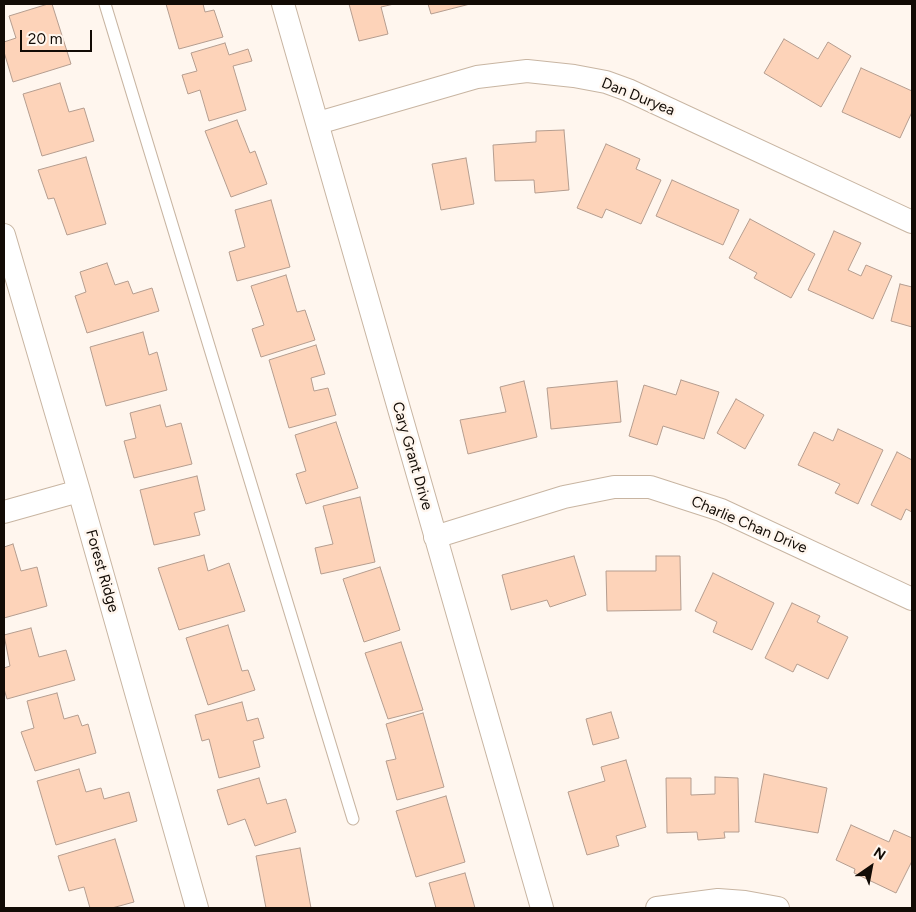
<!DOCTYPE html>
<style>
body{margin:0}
#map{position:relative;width:916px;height:912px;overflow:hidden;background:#fff6ee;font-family:Figtree,sans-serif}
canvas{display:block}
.frame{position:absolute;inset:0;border:5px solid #120b05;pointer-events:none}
.north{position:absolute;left:846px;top:842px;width:50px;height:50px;-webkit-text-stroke:4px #fff6ee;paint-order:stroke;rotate:33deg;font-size:14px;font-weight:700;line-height:20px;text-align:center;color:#120b05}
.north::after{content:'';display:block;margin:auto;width:18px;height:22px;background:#120b05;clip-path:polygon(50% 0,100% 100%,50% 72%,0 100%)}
.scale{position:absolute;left:20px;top:30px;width:72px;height:22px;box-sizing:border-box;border:2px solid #120b05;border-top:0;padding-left:6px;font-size:15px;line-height:18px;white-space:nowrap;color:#120b05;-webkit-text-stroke:4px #fff6ee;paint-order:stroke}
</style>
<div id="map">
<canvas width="916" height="912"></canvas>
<div class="frame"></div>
<div class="north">N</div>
<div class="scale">20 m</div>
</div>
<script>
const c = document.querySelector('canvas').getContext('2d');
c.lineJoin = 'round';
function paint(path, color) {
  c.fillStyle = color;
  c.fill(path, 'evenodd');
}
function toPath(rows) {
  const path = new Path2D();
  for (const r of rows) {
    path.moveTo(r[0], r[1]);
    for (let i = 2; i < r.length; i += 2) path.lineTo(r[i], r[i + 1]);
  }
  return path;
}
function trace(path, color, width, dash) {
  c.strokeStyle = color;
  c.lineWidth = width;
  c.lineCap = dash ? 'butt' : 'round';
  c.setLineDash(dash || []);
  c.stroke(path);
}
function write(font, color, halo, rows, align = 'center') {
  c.font = font + ' Figtree,sans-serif';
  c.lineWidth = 5;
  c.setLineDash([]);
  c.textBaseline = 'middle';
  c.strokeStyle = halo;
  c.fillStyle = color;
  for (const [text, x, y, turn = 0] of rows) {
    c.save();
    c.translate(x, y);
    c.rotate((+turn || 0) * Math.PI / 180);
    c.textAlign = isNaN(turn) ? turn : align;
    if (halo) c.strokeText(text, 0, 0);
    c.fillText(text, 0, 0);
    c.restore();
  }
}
const building = toPath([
 [48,4,52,4,71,64,13,82,4,52,4,42,16,38,9,16,48,4],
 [166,4,203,4,205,12,214,10,223,37,179,49,166,4],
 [349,4,394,4,381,7,388,34,359,41,349,4],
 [428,4,470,4,431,14,428,4],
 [784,39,818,59,828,42,851,56,821,107,764,73,784,39],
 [225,43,229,55,248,49,252,61,233,66,246,110,209,121,200,90,188,94,182,75,197,71,191,53,225,43],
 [861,68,912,91,912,112,900,138,842,112,861,68],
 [60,83,69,112,84,108,94,141,42,156,23,94,60,83],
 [237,120,250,153,255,151,267,184,231,197,205,131,237,120],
 [564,130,569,190,535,193,534,180,495,181,493,145,536,142,536,131,564,130],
 [606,144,640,159,636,169,661,180,641,224,606,209,602,218,577,208,606,144],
 [86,157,106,224,67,235,54,198,48,199,38,170,86,157],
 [466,158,474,204,441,210,432,164,466,158],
 [672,180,739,210,723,245,656,216,672,180],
 [271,200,290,267,237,281,229,252,245,247,235,210,271,200],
 [750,219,815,254,791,298,754,278,757,273,729,258,750,219],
 [834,231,861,243,848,270,861,276,866,265,892,276,873,319,808,290,834,231],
 [107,263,115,285,128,281,133,294,152,288,159,311,87,333,75,296,86,292,80,272,107,263],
 [286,275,297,312,305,310,315,340,261,357,252,329,264,325,251,286,286,275],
 [900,284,912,287,912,327,891,321,900,284],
 [143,332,149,355,157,352,167,390,106,406,90,347,143,332],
 [316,345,325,374,311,378,314,391,328,388,336,415,289,428,269,360,316,345],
 [681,380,719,392,704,439,663,426,657,445,629,436,644,385,676,395,681,380],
 [524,381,537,437,468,454,460,420,506,412,500,387,524,381],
 [617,381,621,422,551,429,547,388,617,381],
 [736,399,764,415,745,449,717,433,736,399],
 [160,405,166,427,181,423,192,464,134,478,124,441,136,438,130,413,160,405],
 [336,422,358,488,306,504,296,474,306,471,295,435,336,422],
 [838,429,883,450,858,504,835,493,840,484,798,465,814,432,833,441,838,429],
 [897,452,912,460,912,512,906,509,901,520,871,505,897,452],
 [197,476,205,510,194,513,200,535,154,545,140,490,197,476],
 [360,497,375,562,321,574,315,548,333,544,323,506,360,497],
 [13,544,21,571,37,567,47,606,4,618,4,547,13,544],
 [204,555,208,571,229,563,245,611,179,630,158,568,204,555],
 [574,556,586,595,550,607,547,600,511,610,502,575,574,556],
 [656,556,680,556,681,610,607,611,606,571,656,571,656,556],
 [380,567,400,630,364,642,343,579,380,567],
 [713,573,774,603,752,650,713,632,717,622,695,611,713,573],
 [792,603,820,616,817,622,848,637,828,679,797,664,793,672,765,658,792,603],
 [228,625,242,671,248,670,255,690,208,705,186,638,228,625],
 [31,628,39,657,66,650,75,680,7,699,4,689,4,668,10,666,4,635,31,628],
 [401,642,423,710,388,719,365,653,401,642],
 [57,693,64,719,78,715,82,726,88,724,96,753,35,771,21,732,34,728,27,701,57,693],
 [242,702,247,721,258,718,264,738,253,741,260,767,219,778,209,739,202,741,195,715,242,702],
 [611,712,619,738,593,745,586,719,611,712],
 [423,713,444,787,397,800,386,761,396,759,386,724,423,713],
 [626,760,646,827,616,836,619,846,587,855,568,792,605,781,601,767,626,760],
 [79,769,86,792,101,788,104,799,129,792,137,821,56,845,37,781,79,769],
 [764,774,827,788,818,833,755,822,764,774],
 [715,777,738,778,739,832,724,832,725,838,698,840,697,832,667,833,666,778,691,778,691,795,715,794,715,777],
 [259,778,267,804,286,799,296,832,255,846,245,819,228,825,217,790,259,778],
 [446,796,465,862,416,877,396,811,446,796],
 [851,825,889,842,894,830,912,838,912,861,896,893,854,873,855,869,836,860,851,825],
 [115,839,134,902,112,908,90,908,84,887,69,891,58,856,115,839],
 [300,848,311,908,266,908,256,856,300,848],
 [465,873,475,908,436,908,429,883,465,873]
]);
paint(building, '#fdd3b9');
trace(building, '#b59d8f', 1);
const lane = toPath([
 [105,4,353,819]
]);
const street = toPath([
 [283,4,542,908],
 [318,123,477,77,527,71,574,76,606,82,628,90,912,222],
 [4,235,79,491,197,908],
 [4,512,79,491],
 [435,537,564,497,614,487,650,487,721,510,912,599],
 [657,908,718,900,745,902,778,908]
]);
trace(lane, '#c8b5a2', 13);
trace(street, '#c8b5a2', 24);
trace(lane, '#fff', 11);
trace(street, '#fff', 22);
write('15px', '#120b05', '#fff6ee', [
 ["Dan Duryea",638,97,22],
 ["Cary Grant Drive",412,456,74],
 ["Charlie Chan Drive",749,525,23],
 ["Forest Ridge",102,571,74]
]);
</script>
